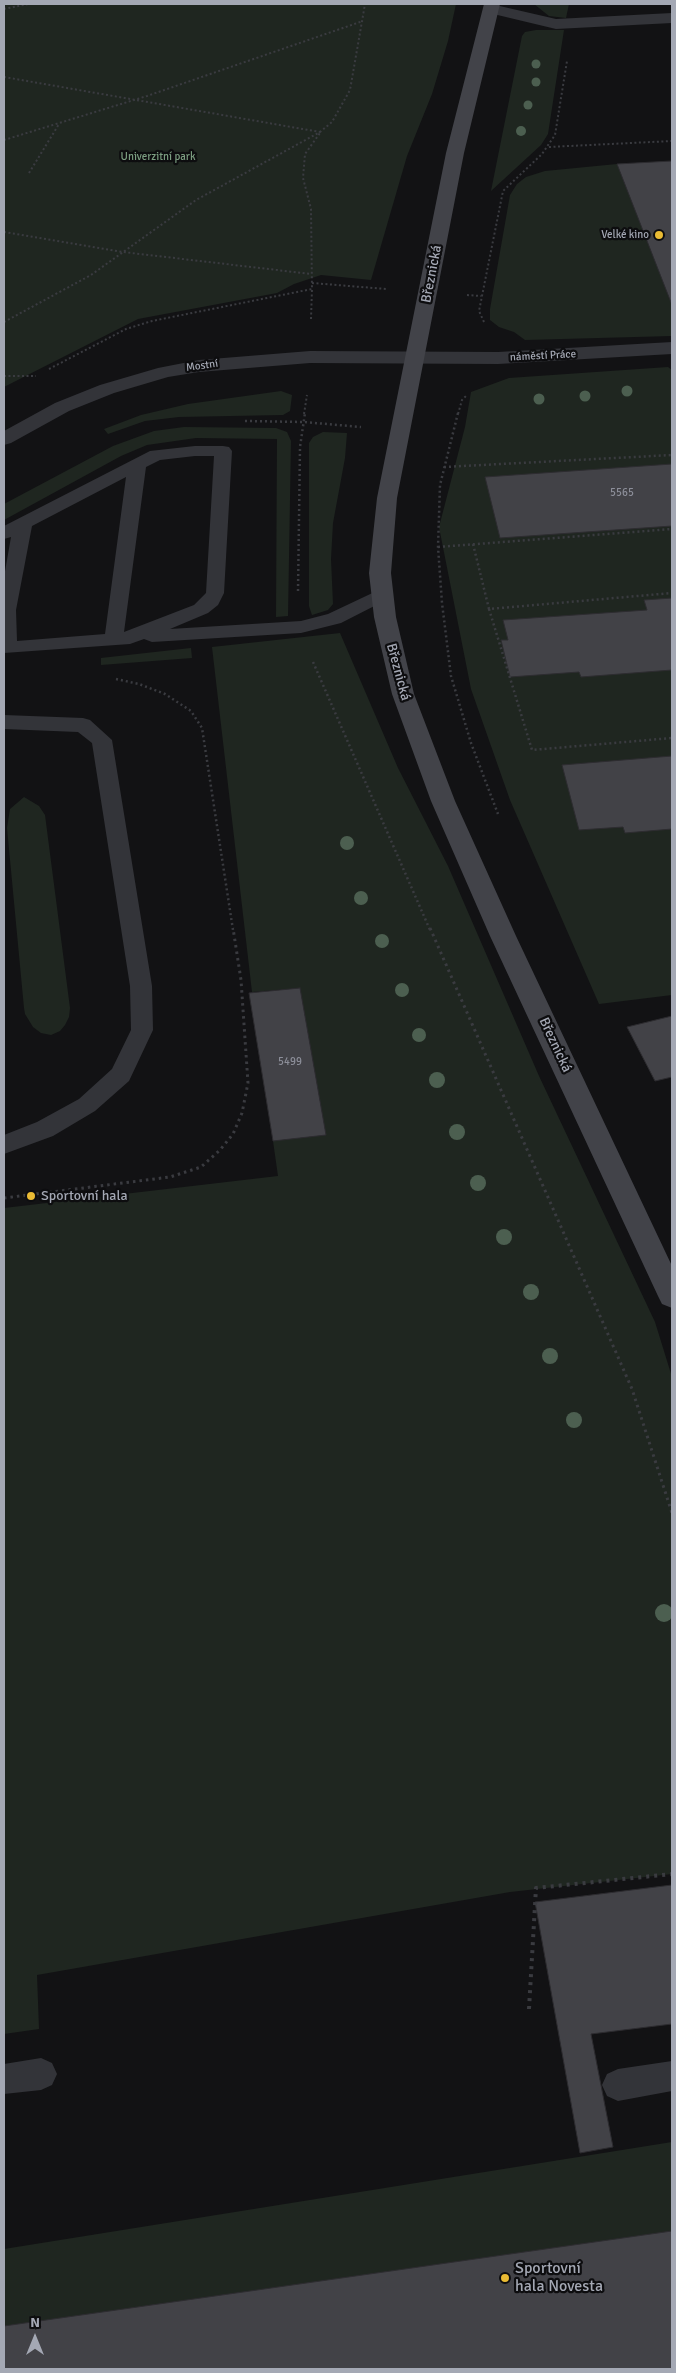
<!DOCTYPE html>
<meta charset="utf-8">
<style>
body{margin:0}
#map{position:relative;width:676px;height:2373px;overflow:hidden;background:#121214;font-family:Signika,sans-serif}
canvas{display:block}
.frame{position:absolute;inset:0;border:5px solid #a4a8b4;pointer-events:none}
.north{position:absolute;left:10px;top:2313px;width:50px;height:50px;-webkit-text-stroke:4px #0d0d0f;paint-order:stroke;rotate:0deg;font-size:14px;font-weight:700;line-height:20px;text-align:center;color:#a4a8b4}
.north::after{content:'';display:block;margin:auto;width:18px;height:22px;background:#a4a8b4;clip-path:polygon(50% 0,100% 100%,50% 72%,0 100%)}
</style>
<div id="map">
<canvas width="676" height="2373"></canvas>
<div class="frame"></div>
<div class="north">N</div>
</div>
<script>
const c = document.querySelector('canvas').getContext('2d');
c.lineJoin = 'round';
function paint(path, color) {
  c.fillStyle = color;
  c.fill(path, 'evenodd');
}
function toPath(rows) {
  const path = new Path2D();
  for (const r of rows) {
    path.moveTo(r[0], r[1]);
    for (let i = 2; i < r.length; i += 2) path.lineTo(r[i], r[i + 1]);
  }
  return path;
}
function trace(path, color, width, dash) {
  c.strokeStyle = color;
  c.lineWidth = width;
  c.lineCap = dash ? 'butt' : 'round';
  c.setLineDash(dash || []);
  c.stroke(path);
}
function write(font, color, halo, rows, align = 'center') {
  c.font = font + ' Signika,sans-serif';
  c.lineWidth = 4.5;
  c.setLineDash([]);
  c.textBaseline = 'middle';
  c.strokeStyle = halo;
  c.fillStyle = color;
  for (const [text, x, y, turn = 0] of rows) {
    c.save();
    c.translate(x, y);
    c.rotate((+turn || 0) * Math.PI / 180);
    c.textAlign = isNaN(turn) ? turn : align;
    if (halo) c.strokeText(text, 0, 0);
    c.fillText(text, 0, 0);
    c.restore();
  }
}
paint(toPath([
 [4,4,456,4,448,41,432,94,407,156,371,280,321,275,294,284,277,293,138,319,4,387],
 [534,4,569,4,566,18,549,16],
 [536,30,564,30,548,134,541,145,491,191,522,36,525,32],
 [617,164,672,305,672,336,525,340,514,332,499,327,490,320,490,309,510,195,517,184,526,177,545,171],
 [668,367,672,370,672,995,599,1004,510,800,471,689,439,527,465,427,471,392,509,378],
 [281,391,292,395,290,411,283,415,179,417,145,421,108,434,104,429,141,415,188,404],
 [184,427,276,428,287,432,291,441,288,616,276,617,277,439,196,438,147,445,121,456,4,520,4,504,113,446,154,431],
 [323,432,347,433,345,458,333,523,331,559,333,604,328,610,312,615,309,606,309,443,313,437],
 [340,633,398,768,448,866,539,1076,655,1322,672,1377,672,1874,510,1892,37,1975,39,2029,4,2034,4,1208,278,1176,273,1141,326,1135,300,988,252,992,212,647],
 [191,648,192,658,101,665,101,658],
 [24,797,39,806,45,815,70,1008,69,1017,65,1025,60,1031,51,1035,41,1033,33,1027,25,1014,24,1008,7,828,10,809],
 [672,2142,672,2369,4,2369,4,2249]
]), '#1f2620');
const building = toPath([
 [672,161,672,305,617,164,672,161],
 [672,464,672,526,500,538,485,477,672,464],
 [672,598,672,670,581,677,579,672,510,677,501,640,508,640,503,620,647,610,644,600,672,598],
 [672,756,672,829,625,833,623,827,579,830,562,765,672,756],
 [300,988,326,1135,273,1141,249,993,300,988],
 [672,1016,672,1077,655,1081,627,1027,672,1016],
 [672,1885,672,2024,591,2034,613,2147,580,2153,535,1902,672,1885],
 [672,2231,672,2369,4,2369,4,2326,672,2231]
]);
paint(building, '#424247');
trace(building, '#2d2c30', 1);
trace(toPath([
 [4,9,28,4],
 [4,77,320,132],
 [4,140,147,96,363,21],
 [549,147,672,141],
 [29,173,59,124],
 [4,232,123,252,311,274],
 [312,283,386,289],
 [467,295,481,296],
 [311,319,312,289],
 [4,322,91,275,196,200,320,132,332,122,350,90,365,4],
 [484,322,479,311,503,191,542,154,555,135,567,61],
 [49,369,126,329,152,321,312,289,311,209,303,178,305,154,320,133],
 [4,376,36,376],
 [304,414,307,395],
 [458,414,462,400,466,396]
]), '#3a3b40', 2, [2, 2.5]);
trace(toPath([
 [458,413,440,485,438,547,442,603,451,676,471,743,498,814],
 [245,421,304,422,361,427],
 [444,467,672,455],
 [473,544,489,609,672,593],
 [438,547,672,529],
 [298,591,300,447,305,413],
 [489,609,532,750,672,738],
 [313,662,430,930],
 [116,679,139,684,165,694,191,711,202,728,233,930]
]), '#3a3b40', 2.5, [2, 3]);
trace(toPath([
 [430,928,632,1389,672,1513],
 [4,1198,170,1177,201,1167,220,1150,233,1134,242,1113,248,1083,241,980,233,928]
]), '#3a3b40', 3, [2.5, 4]);
trace(toPath([
 [529,2009,536,1888,672,1874]
]), '#3a3b40', 4, [3, 5]);
paint(toPath([
 [195,446,223,446,229,447,232,451,224,593,218,605,208,613,170,629,301,621,328,614,383,588,390,590,392,594,390,598,341,623,301,633,152,642,144,639,130,644,4,653,4,577,11,537,4,539,4,526,150,451,195,446],
 [195,456,214,456,206,593,194,605,124,632,146,467,160,460,195,456],
 [126,477,105,634,17,641,16,610,32,526,126,477],
 [4,715,83,718,90,720,112,740,152,986,153,1030,129,1081,95,1111,53,1136,4,1154,4,1135,37,1122,79,1099,112,1069,131,1030,130,986,92,743,78,732,4,729,4,715],
 [41,2058,52,2063,57,2074,52,2085,41,2090,4,2094,4,2064,41,2058],
 [672,2061,672,2091,618,2101,607,2096,602,2085,607,2074,618,2069,672,2061]
]), '#333439');
paint(toPath([
 [491,4,556,19,672,13,672,23,556,29,485,12,483,9,485,6,491,4],
 [672,342,672,354,498,364,310,363,199,372,168,377,114,393,69,411,11,443,4,445,4,431,55,403,100,385,158,368,199,360,310,351,498,352,672,342]
]), '#333439');
paint(toPath([
 [484,4,500,4,464,153,397,498,391,573,396,617,414,694,455,801,516,936,672,1266,672,1308,662,1304,658,1296,490,936,431,801,392,694,374,617,369,573,377,498,446,153,484,4]
]), '#424349');
c.fillStyle = '#4c5f50';
for (const [x, y, r] of [
 [536,64,4.5],
 [536,82,4.5],
 [528,105,4.5],
 [521,131,5],
 [627,391,5.5],
 [585,396,5.5],
 [539,399,5.5],
 [347,843,7],
 [361,898,7],
 [382,941,7],
 [402,990,7],
 [419,1035,7],
 [437,1080,8],
 [457,1132,8],
 [478,1183,8],
 [504,1237,8],
 [531,1292,8],
 [550,1356,8],
 [574,1420,8],
 [664,1613,9]
]) {
  c.beginPath();
  c.arc(x, y, r, 0, 2 * Math.PI);
  c.fill();
}
for (const [x, y, r, color] of [
 [659,235,5,"#eabb34"],
 [31,1196,5,"#eabb34"],
 [505,2278,5,"#eabb34"]
]) {
  const dot = new Path2D();
  dot.arc(x, y, r, 0, 2 * Math.PI);
  c.fillStyle = color;
  c.fill(dot);
  trace(dot, '#0d0d0f', 2);
}
write('11px', '#7c9e81', '#0d0d0f', [
 ["Univerzitní park",158,157]
]);
write('11px', '#a4a8b4', '#0d0d0f', [
 ["Velké kino",649,235]
], 'right');
write('11px', '#a4a8b4', '#0d0d0f', [
 ["náměstí Práce",543,356,-3],
 ["Mostní",202,366,-8]
]);
write('11px', '#8c8e99', null, [
 ["5565",622,493],
 ["5499",290,1062]
]);
write('14px', '#a4a8b4', '#0d0d0f', [
 ["Březnická",432,274,-79],
 ["Březnická",398,672,75],
 ["Březnická",555,1045,65]
]);
write('14px', '#a4a8b4', '#0d0d0f', [
 ["Sportovní hala",41,1196]
], 'left');
write('16px', '#a4a8b4', '#0d0d0f', [
 ["Sportovní",515,2269],
 ["hala Novesta",515,2287]
], 'left');
</script>
